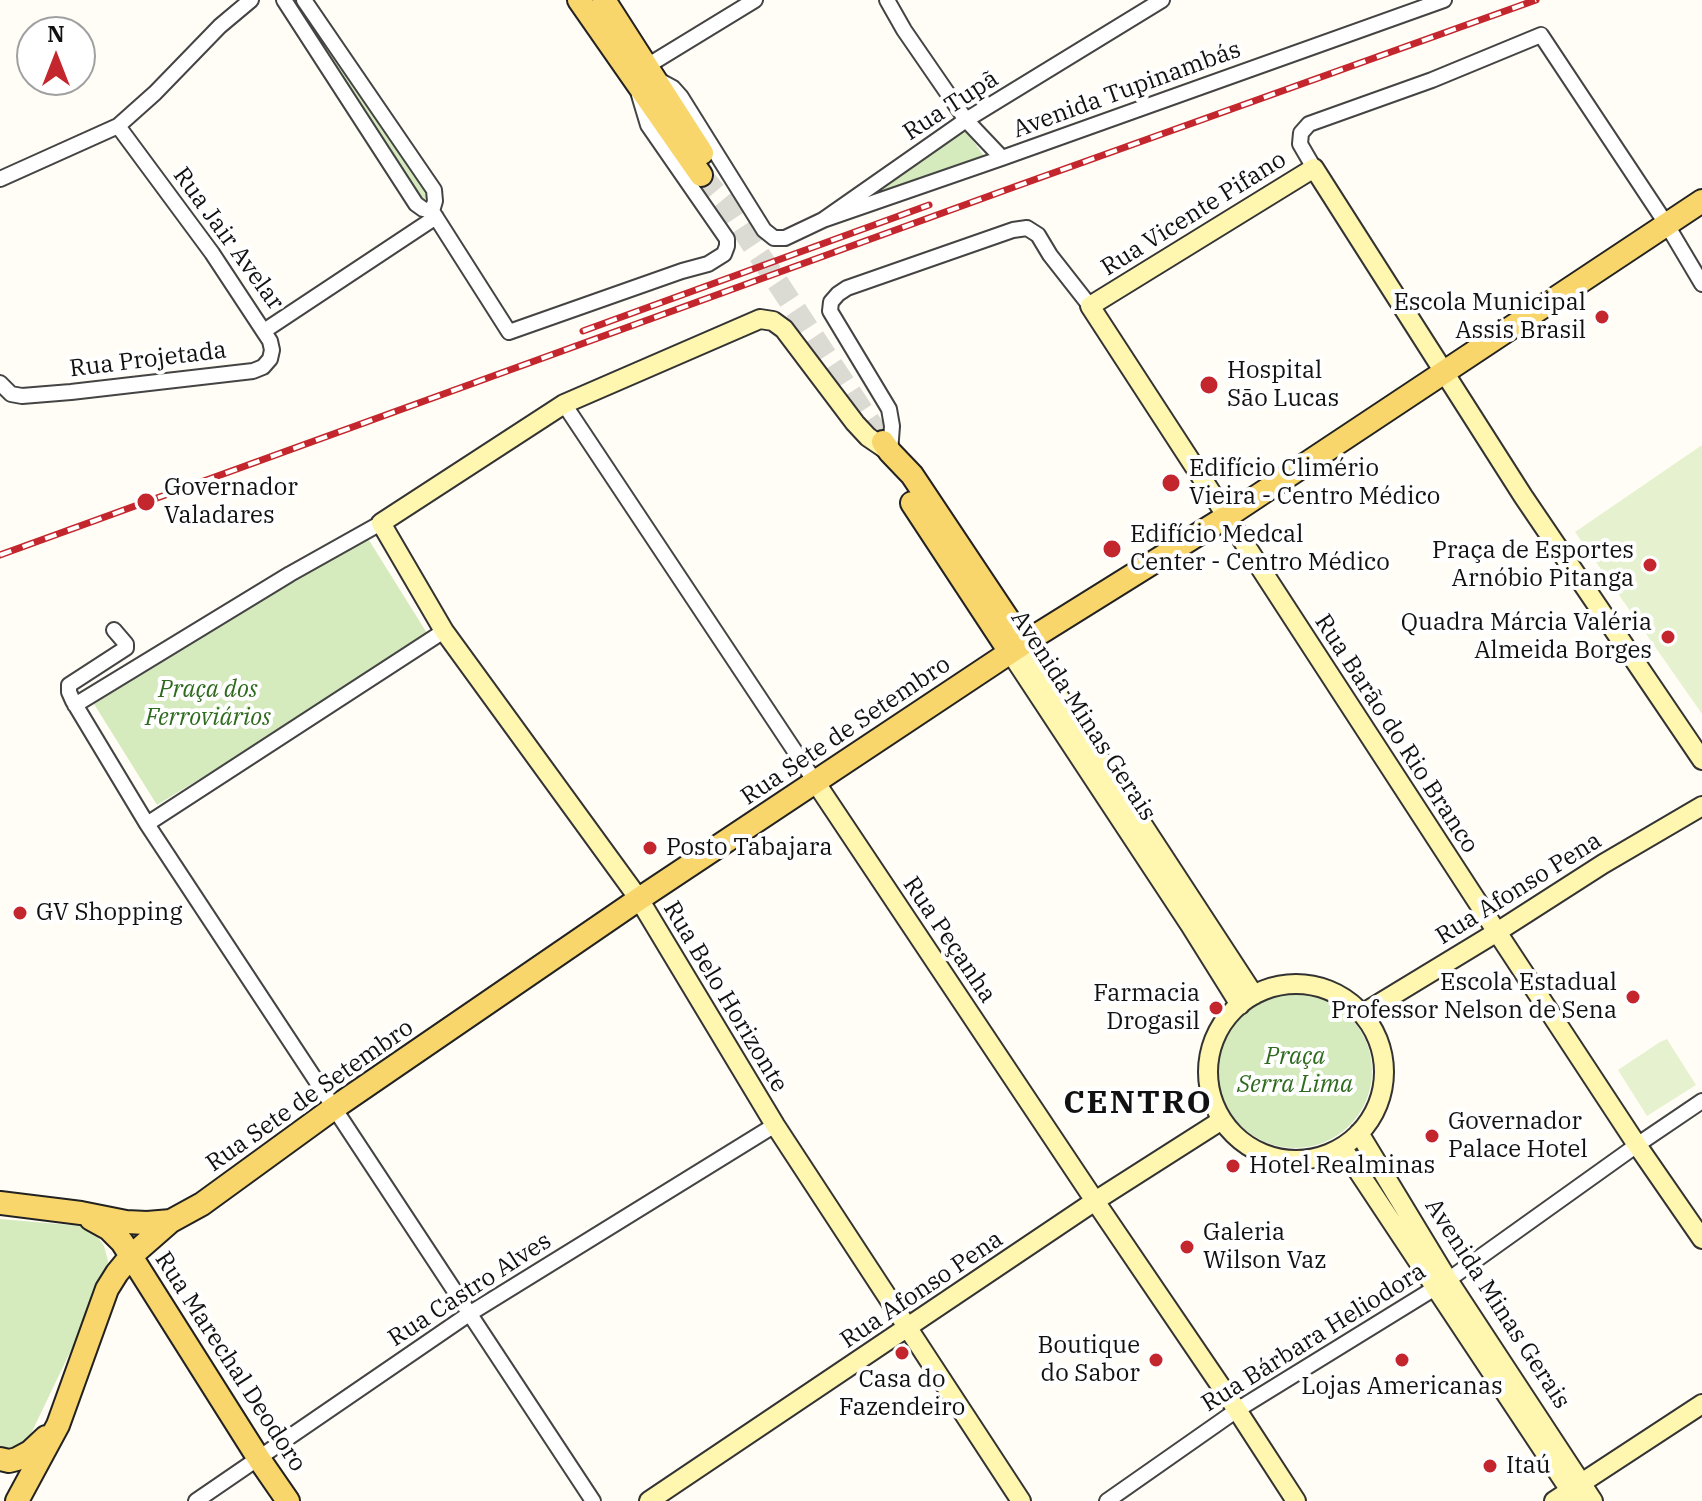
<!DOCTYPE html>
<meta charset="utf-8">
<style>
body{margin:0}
#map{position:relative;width:1702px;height:1501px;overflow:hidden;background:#fffdf5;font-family:"IBM Plex Serif",serif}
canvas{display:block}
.north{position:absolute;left:16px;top:16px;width:80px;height:80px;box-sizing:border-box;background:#fff;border:2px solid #a0a0a0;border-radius:50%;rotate:0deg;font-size:22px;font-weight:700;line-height:32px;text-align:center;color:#111}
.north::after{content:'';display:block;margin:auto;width:28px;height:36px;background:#c4262e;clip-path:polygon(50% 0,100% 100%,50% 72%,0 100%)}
</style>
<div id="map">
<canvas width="1702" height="1501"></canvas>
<div class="north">N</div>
</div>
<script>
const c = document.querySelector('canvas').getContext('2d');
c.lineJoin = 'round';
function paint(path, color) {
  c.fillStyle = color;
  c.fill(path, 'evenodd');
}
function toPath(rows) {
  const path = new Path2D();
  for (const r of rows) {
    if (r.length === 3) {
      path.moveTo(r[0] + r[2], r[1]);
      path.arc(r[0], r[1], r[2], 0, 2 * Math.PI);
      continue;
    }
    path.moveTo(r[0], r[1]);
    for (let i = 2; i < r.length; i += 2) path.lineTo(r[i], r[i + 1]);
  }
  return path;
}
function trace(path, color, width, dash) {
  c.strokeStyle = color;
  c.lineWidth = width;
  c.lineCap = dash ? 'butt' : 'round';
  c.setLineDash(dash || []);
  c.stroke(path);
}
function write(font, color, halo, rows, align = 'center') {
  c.font = font + ' "IBM Plex Serif",serif';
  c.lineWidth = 8;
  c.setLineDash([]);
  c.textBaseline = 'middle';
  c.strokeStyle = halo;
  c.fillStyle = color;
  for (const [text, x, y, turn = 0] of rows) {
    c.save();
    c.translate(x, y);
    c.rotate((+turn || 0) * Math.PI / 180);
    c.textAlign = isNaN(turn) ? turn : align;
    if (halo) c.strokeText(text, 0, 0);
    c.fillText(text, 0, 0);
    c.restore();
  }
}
paint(toPath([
 [287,0,299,0,429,193,428,198,421,201],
 [963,127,987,160,844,210],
 [367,537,430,638,157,805,94,704],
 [1295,1071,77],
 [0,1219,82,1226,94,1232,104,1246,108,1261,106,1277,27,1442,22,1449,0,1452]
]), '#d5ebbd');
paint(toPath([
 [1702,445,1702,714,1575,532],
 [1667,1039,1696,1085,1647,1116,1618,1070,1660,1042]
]), '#e6f2cf');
trace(toPath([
 [701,175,727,206,883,442]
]), '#dbdad3', 22, [22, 11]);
const street = toPath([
 [284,0,416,204,423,209,432,211,509,332,682,271,708,264,724,254,727,246,727,239,648,125,639,95],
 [304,0,434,190,435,201,432,211],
 [887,0,904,30,966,120,1002,158],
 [647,66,755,0],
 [662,82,673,88,681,97,764,230,774,238,785,238,823,220,966,120,1162,0],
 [1314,168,1300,144,1301,133,1309,124,1432,80,1541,35,1667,225,1702,284],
 [0,179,118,126,155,93,220,26,251,0],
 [823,220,1002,158,1444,0],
 [264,331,436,217],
 [0,383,11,394,22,396,71,392,253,371,263,367,270,359,272,350,270,341,212,253,118,126],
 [564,404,816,783],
 [890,452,892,426,889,409,830,311,831,302,838,294,847,288,1013,230,1027,228,1038,235,1050,255,1090,306],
 [114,630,126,644,126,648,69,685,69,692,73,701,147,824,593,1501],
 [75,705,290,574,381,523],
 [147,824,444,631],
 [196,1501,469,1314,775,1125],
 [1107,1501,1237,1410,1448,1280,1637,1145,1702,1101]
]);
const secondary = toPath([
 [890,452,868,437,855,423,784,329,773,321,760,319,564,404,381,523,444,631,639,899,775,1125,1021,1501],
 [1024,643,1254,995],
 [1010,652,1190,925,1240,1005],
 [1702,760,1523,496,1314,168,1090,306,1497,932,1637,1145,1702,1239],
 [816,783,1095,1201,1237,1410,1296,1501],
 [1296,1072,88],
 [1362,1014,1497,932,1603,864,1702,806],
 [1359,1133,1448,1280,1593,1501],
 [1342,1147,1577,1501],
 [649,1501,1095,1201,1222,1120],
 [1554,1501,1702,1404]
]);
const primary = toPath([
 [579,0,701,175],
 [604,0,702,153],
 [883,442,890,452,912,475,1024,643],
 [912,503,1010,652],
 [0,1203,81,1213,126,1222,147,1223,171,1221,202,1204,334,1108,639,899,1024,643,1226,517,1702,201],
 [91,1219,109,1229,122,1242,259,1459,288,1501],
 [0,1459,9,1461,17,1459,30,1452,46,1437],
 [17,1501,58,1425,107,1289,117,1273,131,1256,171,1221]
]);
trace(street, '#444', 18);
trace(secondary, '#333', 22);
trace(primary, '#222', 26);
trace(street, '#fff', 14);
trace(secondary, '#fff6b0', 18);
trace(primary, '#f9d66b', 22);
const rail = toPath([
 [583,331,929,205],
 [0,555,1014,187,1536,0]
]);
trace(rail, '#c4262e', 7);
trace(rail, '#fff', 4, [12]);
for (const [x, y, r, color] of [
 [1602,317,8,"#c4262e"],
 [1209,385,10,"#c4262e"],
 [1171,483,10,"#c4262e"],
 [146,502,10,"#c4262e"],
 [1112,549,10,"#c4262e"],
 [1650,565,8,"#c4262e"],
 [1668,637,8,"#c4262e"],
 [650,848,8,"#c4262e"],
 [20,913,8,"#c4262e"],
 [1633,997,8,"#c4262e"],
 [1216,1008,8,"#c4262e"],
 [1432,1136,8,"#c4262e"],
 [1233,1166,8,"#c4262e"],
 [1187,1247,8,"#c4262e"],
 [902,1353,8,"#c4262e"],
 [1156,1360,8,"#c4262e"],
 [1402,1360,8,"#c4262e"],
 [1490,1466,8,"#c4262e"]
]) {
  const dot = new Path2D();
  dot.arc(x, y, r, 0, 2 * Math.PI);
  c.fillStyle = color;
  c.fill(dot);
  trace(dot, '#fff', 3);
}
write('24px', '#111', '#fff', [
 ["Avenida Tupinambás",1127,90,-20],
 ["Rua Tupã",951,106,-33],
 ["Rua Vicente Pifano",1194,214,-32],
 ["Rua Jair Avelar",228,239,54],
 ["Rua Projetada",148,360,-7],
 ["Avenida Minas Gerais",1083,716,57],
 ["Rua Sete de Setembro",846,731,-34],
 ["Rua Barão do Rio Branco",1396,734,57],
 ["Rua Afonso Pena",1519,889,-32],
 ["Rua Peçanha",949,940,56],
 ["Rua Belo Horizonte",725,997,59],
 ["Rua Sete de Setembro",310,1096,-35],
 ["Rua Castro Alves",470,1290,-33],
 ["Rua Afonso Pena",922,1290,-34],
 ["Avenida Minas Gerais",1497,1304,57],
 ["Rua Bárbara Heliodora",1314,1338,-32],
 ["Rua Marechal Deodoro",230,1362,57]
]);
write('24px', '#111', '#fff', [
 ["Escola Municipal",1586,303,"right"],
 ["Assis Brasil",1586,331,"right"],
 ["Hospital",1227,371],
 ["São Lucas",1227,399],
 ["Edifício Climério",1189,469],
 ["Vieira - Centro Médico",1189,497],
 ["Governador",164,488],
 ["Valadares",164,516],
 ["Edifício Medcal",1130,535],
 ["Center - Centro Médico",1130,563],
 ["Praça de Esportes",1634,551,"right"],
 ["Arnóbio Pitanga",1634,579,"right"],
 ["Quadra Márcia Valéria",1652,623,"right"],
 ["Almeida Borges",1652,651,"right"],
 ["Posto Tabajara",666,848],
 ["GV Shopping",36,913],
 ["Escola Estadual",1617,983,"right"],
 ["Professor Nelson de Sena",1617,1011,"right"],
 ["Farmacia",1200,994,"right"],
 ["Drogasil",1200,1022,"right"],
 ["Governador",1448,1122],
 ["Palace Hotel",1448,1150],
 ["Hotel Realminas",1249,1166],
 ["Galeria",1203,1233],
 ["Wilson Vaz",1203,1261],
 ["Boutique",1140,1346,"right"],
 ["do Sabor",1140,1374,"right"],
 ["Casa do",902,1380,"center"],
 ["Fazendeiro",902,1408,"center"],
 ["Lojas Americanas",1402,1387,"center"],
 ["Itaú",1506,1466]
], 'left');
write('italic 24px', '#2f6b1f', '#fff', [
 ["Praça dos",208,690],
 ["Ferroviários",208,718],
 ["Praça",1295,1057],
 ["Serra Lima",1295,1085]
]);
c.letterSpacing = '2px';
write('bold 32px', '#111', '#fff', [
 ["CENTRO",1138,1104]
]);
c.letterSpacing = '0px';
</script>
